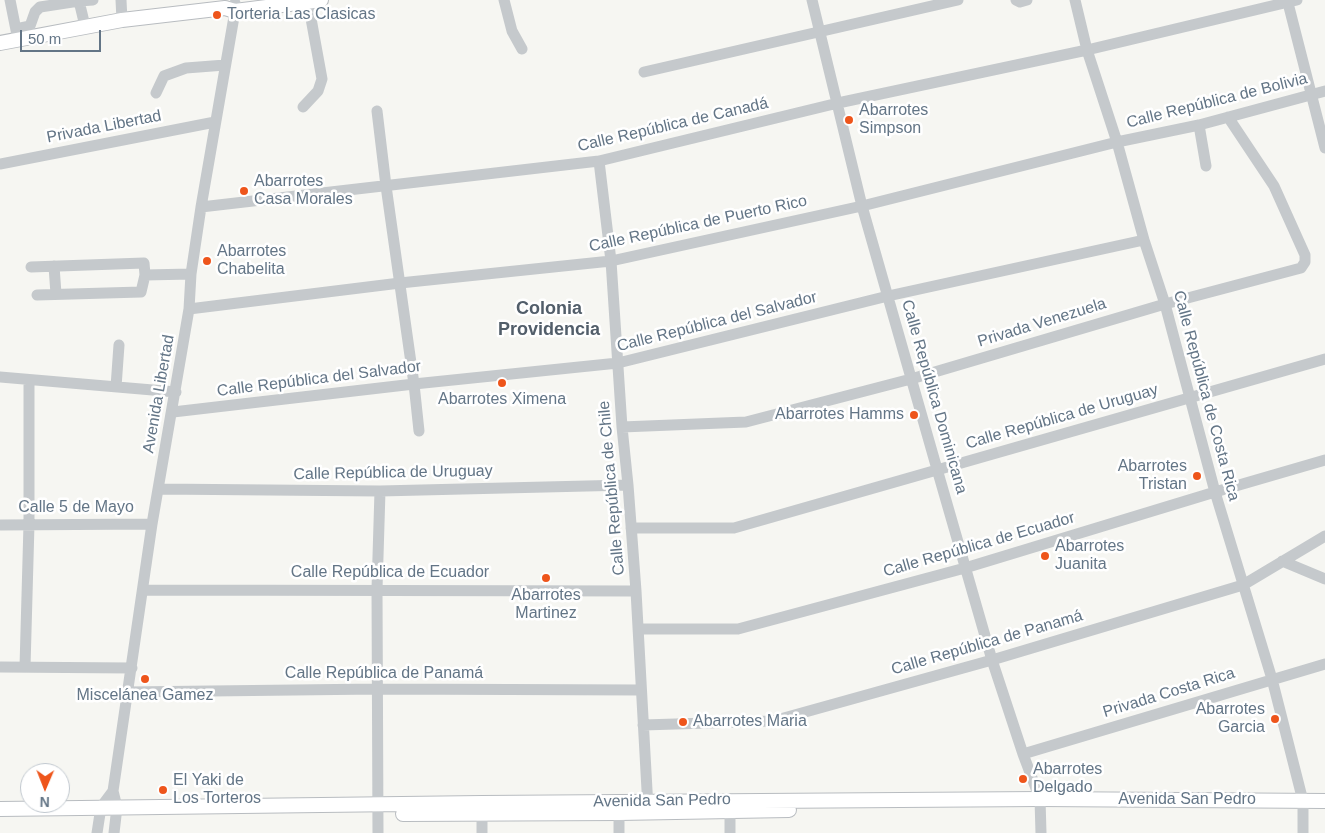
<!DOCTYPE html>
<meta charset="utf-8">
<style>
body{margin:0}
#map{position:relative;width:1325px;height:833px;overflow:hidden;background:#f6f6f2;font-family:Helvetica,sans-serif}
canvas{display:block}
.north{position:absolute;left:20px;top:763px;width:50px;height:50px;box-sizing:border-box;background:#fff;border:1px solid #c1c8cf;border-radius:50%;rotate:181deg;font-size:14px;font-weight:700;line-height:20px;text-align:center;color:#637586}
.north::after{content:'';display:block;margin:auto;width:18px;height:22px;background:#ee551b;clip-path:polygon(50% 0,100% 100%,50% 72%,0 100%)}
.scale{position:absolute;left:20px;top:30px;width:81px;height:22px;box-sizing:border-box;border:2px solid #637586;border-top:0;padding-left:6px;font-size:15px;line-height:18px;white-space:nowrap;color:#637586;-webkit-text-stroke:4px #fff;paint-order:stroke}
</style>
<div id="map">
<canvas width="1325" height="833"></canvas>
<div class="north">N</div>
<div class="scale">50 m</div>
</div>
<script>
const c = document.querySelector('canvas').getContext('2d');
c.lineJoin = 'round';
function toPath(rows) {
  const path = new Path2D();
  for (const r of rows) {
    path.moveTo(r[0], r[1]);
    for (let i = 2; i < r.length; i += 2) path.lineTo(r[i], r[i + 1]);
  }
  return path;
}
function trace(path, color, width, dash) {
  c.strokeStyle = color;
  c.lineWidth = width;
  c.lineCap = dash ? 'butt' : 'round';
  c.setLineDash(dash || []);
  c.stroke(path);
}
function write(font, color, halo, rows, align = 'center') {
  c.font = font + ' Helvetica,sans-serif';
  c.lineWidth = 5;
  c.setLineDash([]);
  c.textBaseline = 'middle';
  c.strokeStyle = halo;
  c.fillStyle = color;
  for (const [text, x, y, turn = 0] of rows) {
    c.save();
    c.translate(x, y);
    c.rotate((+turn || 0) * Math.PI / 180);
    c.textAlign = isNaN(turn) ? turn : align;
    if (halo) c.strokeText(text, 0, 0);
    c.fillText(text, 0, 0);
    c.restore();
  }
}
const major = toPath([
 [0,43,122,20,225,8,235,11,321,0],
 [0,809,482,803,1040,799,1325,801],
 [403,814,619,813,789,810]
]);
trace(major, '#b8bcc0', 16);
trace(toPath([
 [10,0,17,35],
 [121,0,122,20],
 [504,0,512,31,522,49],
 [812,0,862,206,937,469,992,660,1023,754,1040,799,1041,833],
 [1016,0,1020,2,1027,0],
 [1075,0,1087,50,1117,142,1144,240,1165,304,1215,492,1272,679,1303,801,1303,833],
 [79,1,93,0],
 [1288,3,1325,148],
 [16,29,30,26,35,12,40,7,79,1,85,26],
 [644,72,958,0],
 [156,93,164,76,186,68,225,65],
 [303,107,318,91,322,79,308,2],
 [377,111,386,186,414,384,419,431],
 [1199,125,1206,166],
 [599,161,611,261,622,427,628,485,636,591,648,808],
 [0,164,215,122],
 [201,207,599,161,838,103,1087,50,1297,0],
 [54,266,56,294],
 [31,267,144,263,145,275,141,292,37,295],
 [145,275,191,274],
 [189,309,400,283,611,261,862,206,1117,142,1199,125,1325,91],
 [0,377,176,392],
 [116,387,119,345],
 [173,412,414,384,618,363,888,296,1144,240],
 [622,427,746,422,911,379,1165,304,1301,268,1305,262,1305,255,1274,186,1228,117],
 [158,489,380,491,628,485],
 [0,525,152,524],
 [631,528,734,528,1325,359],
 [1282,561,1325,579],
 [143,590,636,591],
 [638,629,738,629,965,568,1215,492,1325,460],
 [0,667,132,668],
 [25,667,29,524,29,380],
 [128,692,377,689,641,690],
 [643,725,773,721,992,660,1243,585,1325,536],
 [1023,754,1325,664],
 [482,807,482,833],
 [97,833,101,807,113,791],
 [114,833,117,807,113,791,152,524,189,309,191,274,201,207,235,11,235,3],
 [378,833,377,589,380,491],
 [619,833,619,805],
 [730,833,730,802]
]), '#c5c9cc', 11);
trace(major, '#fff', 14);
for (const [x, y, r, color] of [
 [217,15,5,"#ee551b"],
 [849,120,5,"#ee551b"],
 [244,191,5,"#ee551b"],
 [207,261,5,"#ee551b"],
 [502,383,5,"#ee551b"],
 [914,415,5,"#ee551b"],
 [1197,476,5,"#ee551b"],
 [1045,556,5,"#ee551b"],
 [546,578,5,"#ee551b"],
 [145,679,5,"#ee551b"],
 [1275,719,5,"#ee551b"],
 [683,722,5,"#ee551b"],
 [1023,779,5,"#ee551b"],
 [163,790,5,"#ee551b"]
]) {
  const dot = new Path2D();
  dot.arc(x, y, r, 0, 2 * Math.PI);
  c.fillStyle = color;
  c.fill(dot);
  trace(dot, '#fff', 2);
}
write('16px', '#637586', '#fff', [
 ["Torteria Las Clasicas",227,15],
 ["Abarrotes",859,111],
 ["Simpson",859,129],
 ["Abarrotes",254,182],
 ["Casa Morales",254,200],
 ["Abarrotes",217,252],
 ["Chabelita",217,270],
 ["Abarrotes Ximena",502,400,"center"],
 ["Abarrotes Hamms",904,415,"right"],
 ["Abarrotes",1187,467,"right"],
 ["Tristan",1187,485,"right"],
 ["Abarrotes",1055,547],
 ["Juanita",1055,565],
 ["Abarrotes",546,596,"center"],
 ["Martinez",546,614,"center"],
 ["Miscelánea Gamez",145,696,"center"],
 ["Abarrotes",1265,710,"right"],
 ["Garcia",1265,728,"right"],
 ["Abarrotes Maria",693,722],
 ["Abarrotes",1033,770],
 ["Delgado",1033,788],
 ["El Yaki de",173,781],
 ["Los Torteros",173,799]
], 'left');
write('16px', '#637586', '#fff', [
 ["Calle República de Bolivia",1217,101,-14],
 ["Calle República de Canadá",673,125,-13],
 ["Privada Libertad",104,127,-11],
 ["Calle República de Puerto Rico",698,224,-12],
 ["Calle República del Salvador",717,322,-14],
 ["Privada Venezuela",1042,323,-17],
 ["Calle República del Salvador",319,379,-7],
 ["Avenida Libertad",159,394,-80],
 ["Calle República de Costa Rica",1206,396,75],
 ["Calle República Dominicana",934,397,74],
 ["Calle República de Uruguay",1062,417,-16],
 ["Calle República de Uruguay",393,473,-1],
 ["Calle República de Chile",612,488,-95],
 ["Calle 5 de Mayo",76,508],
 ["Calle República de Ecuador",979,545,-16],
 ["Calle República de Ecuador",390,573],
 ["Calle República de Panamá",987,643,-16],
 ["Calle República de Panamá",384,674],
 ["Privada Costa Rica",1169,693,-17],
 ["Avenida San Pedro",1187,800],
 ["Avenida San Pedro",662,801,-1]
]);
write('bold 18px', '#525e6a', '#fff', [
 ["Colonia",549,309],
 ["Providencia",549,330]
]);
</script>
